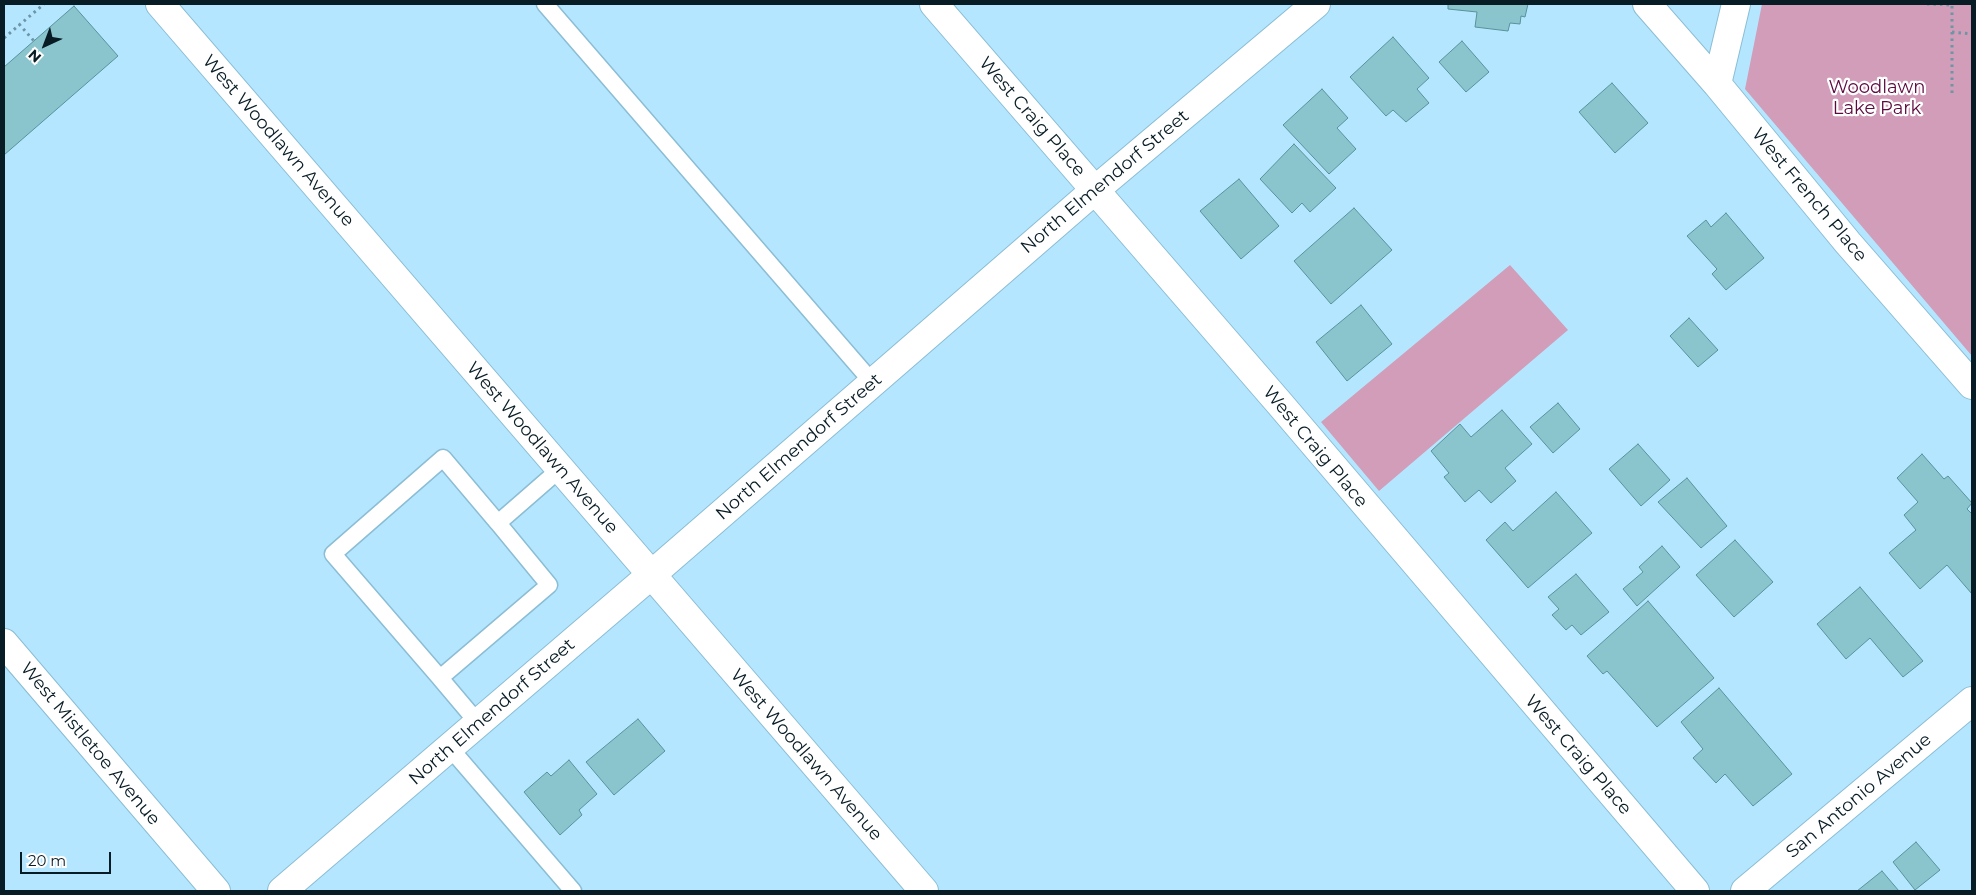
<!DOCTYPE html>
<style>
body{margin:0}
#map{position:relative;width:1976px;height:895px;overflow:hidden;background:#b4e7ff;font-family:Montserrat,sans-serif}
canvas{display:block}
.frame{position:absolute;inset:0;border:5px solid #081c25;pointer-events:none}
.north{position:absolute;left:20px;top:20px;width:50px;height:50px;-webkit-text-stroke:4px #fff;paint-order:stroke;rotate:223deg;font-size:14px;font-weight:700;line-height:20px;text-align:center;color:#081c25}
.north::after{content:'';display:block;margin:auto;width:18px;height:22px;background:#081c25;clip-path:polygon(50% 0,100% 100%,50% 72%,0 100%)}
.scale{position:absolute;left:20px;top:852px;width:91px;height:22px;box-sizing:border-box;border:2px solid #081c25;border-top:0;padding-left:6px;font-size:15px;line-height:18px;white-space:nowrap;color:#081c25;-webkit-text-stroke:4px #fff;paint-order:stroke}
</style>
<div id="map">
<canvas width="1976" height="895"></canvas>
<div class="frame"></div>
<div class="north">N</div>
<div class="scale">20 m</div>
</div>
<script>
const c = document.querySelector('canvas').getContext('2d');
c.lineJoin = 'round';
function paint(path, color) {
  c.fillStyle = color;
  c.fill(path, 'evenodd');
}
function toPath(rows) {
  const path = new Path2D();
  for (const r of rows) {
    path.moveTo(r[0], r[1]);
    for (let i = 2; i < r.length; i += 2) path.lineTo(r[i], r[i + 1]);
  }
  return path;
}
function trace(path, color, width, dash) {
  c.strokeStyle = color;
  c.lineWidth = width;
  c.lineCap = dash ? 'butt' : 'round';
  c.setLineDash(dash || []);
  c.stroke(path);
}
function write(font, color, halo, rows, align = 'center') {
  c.font = font + ' Montserrat,sans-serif';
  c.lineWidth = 4.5;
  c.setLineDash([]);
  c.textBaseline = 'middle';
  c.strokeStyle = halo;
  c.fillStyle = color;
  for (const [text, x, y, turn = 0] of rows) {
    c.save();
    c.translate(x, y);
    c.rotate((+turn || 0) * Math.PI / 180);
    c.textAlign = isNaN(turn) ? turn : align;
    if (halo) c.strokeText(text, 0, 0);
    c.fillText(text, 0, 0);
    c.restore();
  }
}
paint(toPath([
 [1762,4,1972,4,1972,356,1745,89],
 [1510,265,1568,330,1379,491,1321,422]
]), '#d29db8');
const building = toPath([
 [1448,4,1528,4,1525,17,1521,16,1520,24,1510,23,1508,31,1475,27,1477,12,1448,9,1448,4],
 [74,6,118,56,4,155,4,67,74,6],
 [1393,37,1429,78,1417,89,1429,103,1406,122,1393,110,1386,116,1350,77,1393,37],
 [1462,41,1489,72,1466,92,1439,62,1462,41],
 [1612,83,1648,123,1615,153,1579,112,1612,83],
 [1322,89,1348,118,1337,128,1356,149,1329,174,1283,125,1322,89],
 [1294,144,1336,188,1310,212,1302,203,1292,213,1260,179,1294,144],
 [1239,179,1279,226,1241,259,1200,211,1239,179],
 [1354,208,1392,250,1331,304,1294,261,1354,208],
 [1726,213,1764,258,1726,290,1712,274,1717,269,1687,236,1706,220,1711,227,1726,213],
 [1361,305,1392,344,1347,381,1316,342,1361,305],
 [1689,318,1718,350,1698,367,1670,336,1689,318],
 [1558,403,1580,429,1553,453,1530,427,1558,403],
 [1502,410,1532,444,1505,468,1516,481,1491,503,1479,490,1465,502,1444,477,1449,473,1431,451,1460,424,1471,437,1502,410],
 [1638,444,1670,480,1641,506,1609,469,1638,444],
 [1922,454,1944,479,1948,476,1972,503,1967,509,1972,514,1972,594,1947,565,1920,589,1889,553,1916,530,1904,515,1918,502,1897,478,1922,454],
 [1687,478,1727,526,1701,548,1658,502,1687,478],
 [1556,492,1592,533,1528,588,1486,540,1505,522,1513,531,1556,492],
 [1735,540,1773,582,1734,617,1696,575,1735,540],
 [1662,546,1680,567,1637,606,1623,589,1643,572,1639,567,1662,546],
 [1576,574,1609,612,1581,635,1572,625,1566,630,1552,615,1559,609,1548,597,1576,574],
 [1860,587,1923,661,1903,677,1870,638,1846,659,1817,624,1860,587],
 [1648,601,1714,678,1657,727,1607,671,1603,674,1587,656,1648,601],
 [1719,688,1792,774,1753,806,1725,774,1716,783,1693,758,1703,749,1681,722,1719,688],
 [638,719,665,751,614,795,586,762,638,719],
 [569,760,597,794,579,810,582,815,560,835,524,792,547,772,551,776,569,760],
 [1916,842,1940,870,1915,890,1893,862,1916,842],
 [1882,871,1899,891,1857,891,1882,871]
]);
paint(building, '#8ac5ce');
trace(building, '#58929a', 1);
const service = toPath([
 [545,4,873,383],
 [440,678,333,554,443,458,498,523],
 [478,723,440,678,549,585,498,523,560,469],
 [450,748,573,891]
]);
const minor = toPath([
 [934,4,1280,404,1695,891],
 [1647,4,1717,84,1848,243,1972,385],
 [1717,84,1736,4],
 [4,643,216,891],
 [282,891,651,575,1095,190,1316,4],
 [1745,891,1972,701]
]);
const tertiary = toPath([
 [160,4,924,891]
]);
trace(service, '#8bbdd4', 19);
trace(minor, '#8bbdd4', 30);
trace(tertiary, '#8bbdd4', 30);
trace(toPath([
 [1927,4,1952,5,1952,97],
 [19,24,34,41],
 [1952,32,1972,34],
 [4,38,44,4]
]), '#6e94a6', 3, [2.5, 4]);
trace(service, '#fff', 16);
trace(minor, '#fff', 28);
trace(tertiary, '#fff', 28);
write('18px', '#5c093e', '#fff', [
 ["Woodlawn",1877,88],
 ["Lake Park",1877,109]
]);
write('18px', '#081c25', '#fff', [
 ["West Craig Place",1032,117,49],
 ["West Woodlawn Avenue",278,141,49],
 ["North Elmendorf Street",1105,182,-40],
 ["West French Place",1809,195,50],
 ["North Elmendorf Street",799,447,-41],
 ["West Craig Place",1315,447,50],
 ["West Woodlawn Avenue",542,448,49],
 ["North Elmendorf Street",492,712,-41],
 ["West Mistletoe Avenue",90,744,50],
 ["West Woodlawn Avenue",806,755,49],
 ["West Craig Place",1578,755,49],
 ["San Antonio Avenue",1859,796,-40]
]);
</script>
